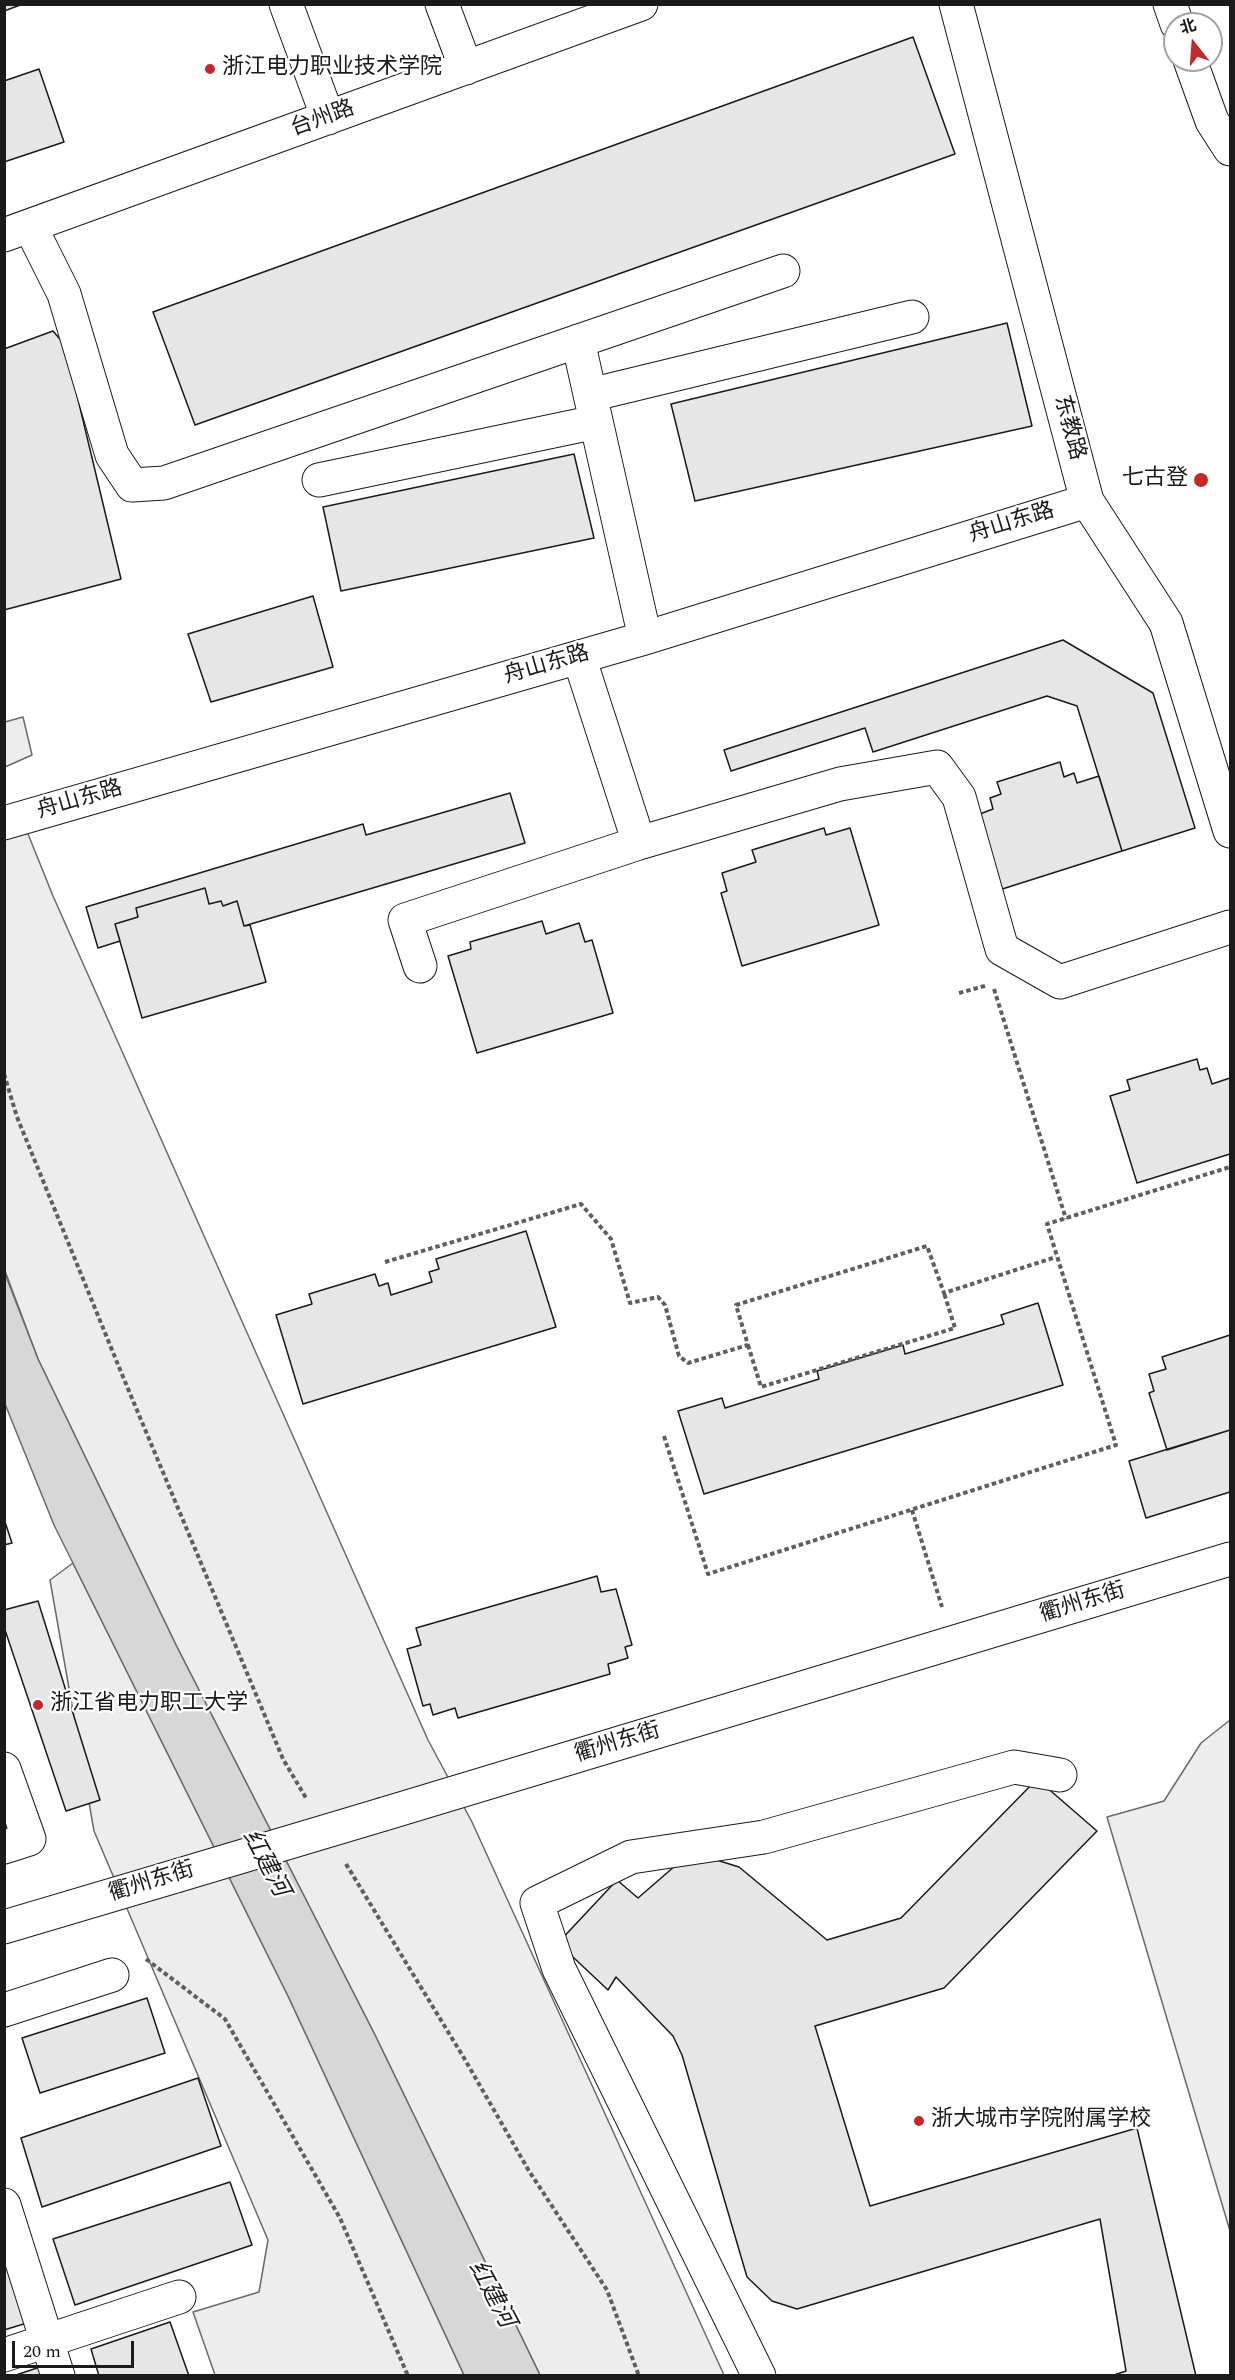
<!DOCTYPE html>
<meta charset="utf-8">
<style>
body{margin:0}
#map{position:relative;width:1235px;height:2380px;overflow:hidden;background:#fff;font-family:Spectral,"Noto Sans SC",serif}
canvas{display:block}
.frame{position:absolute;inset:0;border:6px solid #1a1a1a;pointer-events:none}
.north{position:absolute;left:1163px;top:12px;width:60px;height:60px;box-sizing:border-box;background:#fff;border:2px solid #a3a3a3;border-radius:50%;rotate:343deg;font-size:16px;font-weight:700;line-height:24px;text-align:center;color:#1a1a1a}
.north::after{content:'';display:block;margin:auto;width:21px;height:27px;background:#c62828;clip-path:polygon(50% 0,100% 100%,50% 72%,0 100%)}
.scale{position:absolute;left:12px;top:2341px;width:122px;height:27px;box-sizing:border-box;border:3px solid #1a1a1a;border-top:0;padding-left:8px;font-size:18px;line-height:21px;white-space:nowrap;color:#1a1a1a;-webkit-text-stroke:4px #fff;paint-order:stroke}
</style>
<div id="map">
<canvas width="1235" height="2380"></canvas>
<div class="frame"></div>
<div class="north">北</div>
<div class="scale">20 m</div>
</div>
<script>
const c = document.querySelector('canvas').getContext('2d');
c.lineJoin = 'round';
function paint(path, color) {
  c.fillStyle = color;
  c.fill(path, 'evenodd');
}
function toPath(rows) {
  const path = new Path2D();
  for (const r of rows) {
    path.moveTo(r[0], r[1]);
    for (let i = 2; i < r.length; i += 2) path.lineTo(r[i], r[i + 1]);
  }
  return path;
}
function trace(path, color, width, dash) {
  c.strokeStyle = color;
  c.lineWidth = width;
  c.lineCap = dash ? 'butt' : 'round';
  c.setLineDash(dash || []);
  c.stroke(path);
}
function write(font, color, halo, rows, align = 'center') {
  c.font = font + ' Spectral,"Noto Sans SC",serif';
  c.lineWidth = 4.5;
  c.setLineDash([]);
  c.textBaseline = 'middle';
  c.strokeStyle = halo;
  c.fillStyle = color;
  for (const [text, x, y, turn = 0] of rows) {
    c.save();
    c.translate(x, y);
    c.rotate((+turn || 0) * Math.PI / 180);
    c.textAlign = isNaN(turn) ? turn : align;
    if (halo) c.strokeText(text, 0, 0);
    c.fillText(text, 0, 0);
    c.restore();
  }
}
const built = toPath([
 [23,717,32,755,5,767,5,722,23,717],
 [24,824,53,896,428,1740,472,1822,724,2375,540,2375,375,2035,176,1645,38,1359,5,1271,4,833,24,824],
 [73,1563,289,1998,464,2375,215,2375,193,2312,259,2292,268,2240,94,1831,50,1580,73,1563],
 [1230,1720,1230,2231,1107,1817,1164,1801,1201,1743,1230,1720]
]);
paint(built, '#ededed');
trace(built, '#6a6a6a', 1.5);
const water = toPath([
 [4,1271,38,1359,176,1645,375,2035,540,2375,464,2375,289,1998,54,1525,5,1404,4,1271]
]);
paint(water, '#d7d7d7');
trace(water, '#6a6a6a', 1.5);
const building = toPath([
 [4,4,23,4,4,11,4,4],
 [913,37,955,154,195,425,153,312,913,37],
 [39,69,64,142,4,162,4,81,39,69],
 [1007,323,1032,426,695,501,671,404,1007,323],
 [53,331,65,345,121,579,4,610,4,349,53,331],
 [574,454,594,538,341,591,323,507,574,454],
 [313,596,333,667,211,702,188,634,313,596],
 [1063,640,1153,693,1195,828,1122,851,1077,706,1047,696,873,752,865,728,731,771,724,750,1063,640],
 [1060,762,1064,777,1074,773,1077,783,1099,776,1122,851,996,891,972,817,993,809,990,798,1001,794,997,782,1060,762],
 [510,793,525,843,244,926,237,901,223,906,221,901,209,904,205,888,136,908,138,917,115,924,120,941,98,948,86,907,363,824,366,835,510,793],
 [824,828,826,835,850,828,879,925,742,966,721,893,727,891,722,873,756,862,752,850,824,828],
 [205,888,209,904,221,901,223,906,237,901,244,926,250,925,266,982,142,1018,115,924,138,917,136,908,205,888],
 [542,921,546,934,579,923,585,942,592,940,613,1013,477,1053,448,956,471,949,470,942,542,921],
 [1197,1059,1200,1070,1207,1068,1212,1084,1230,1078,1230,1154,1137,1183,1110,1096,1130,1090,1127,1080,1197,1059],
 [526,1231,556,1327,303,1404,276,1315,312,1304,309,1294,375,1274,379,1286,388,1283,391,1295,432,1282,429,1272,439,1269,436,1259,526,1231],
 [1038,1303,1063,1385,704,1494,678,1411,722,1398,725,1408,819,1379,817,1371,903,1345,905,1354,1004,1324,1001,1315,1038,1303],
 [1230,1335,1230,1430,1167,1450,1149,1393,1154,1391,1149,1374,1166,1369,1162,1357,1230,1335],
 [1230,1430,1230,1492,1146,1518,1129,1461,1230,1430],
 [4,1519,12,1543,4,1545,4,1519],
 [597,1576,601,1592,616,1589,632,1645,625,1647,628,1658,608,1664,610,1674,458,1718,455,1708,433,1715,430,1704,423,1706,407,1649,421,1645,416,1628,597,1576],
 [38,1601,100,1800,66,1811,4,1627,4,1610,38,1601],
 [1037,1779,1097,1831,944,1988,815,2026,870,2206,1137,2128,1196,2376,1111,2376,1126,2371,1100,2219,797,2309,772,2301,747,2277,682,2055,673,2036,616,1977,608,1990,558,1943,617,1880,638,1898,683,1859,710,1858,739,1867,827,1940,901,1918,1037,1779],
 [147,1998,165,2053,40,2093,22,2038,147,1998],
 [198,2078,221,2146,42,2207,21,2138,198,2078],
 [230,2182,252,2245,75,2305,53,2239,230,2182],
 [4,2255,27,2323,4,2330,4,2255],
 [170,2322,189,2376,99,2376,91,2349,170,2322],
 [43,2366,47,2376,13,2376,43,2366]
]);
paint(building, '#e6e6e6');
trace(building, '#1a1a1a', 1.5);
const minor = toPath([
 [286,4,328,118],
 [442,4,466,68],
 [956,4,1087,501,1166,623,1230,831],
 [1170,4,1177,24],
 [1190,60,1212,121,1230,149],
 [30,226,64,294,112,455,132,485,164,483,783,271],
 [4,235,641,4],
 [578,341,645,638],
 [590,395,912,317],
 [319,480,596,422],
 [579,657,639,843],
 [4,823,645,638,1087,501],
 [420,966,405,920,639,843,840,784,937,767,959,797,1002,949,1060,982,1230,927],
 [4,1769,29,1839,4,1847],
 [384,1814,1230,1559],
 [4,1927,176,1876],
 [4,2010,112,1975],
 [4,2205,58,2376],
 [4,2355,179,2297],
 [759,2376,559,1969,537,1903,631,1857,764,1837,1014,1767,1060,1775]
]);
trace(minor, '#1a1a1a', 35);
trace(toPath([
 [994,989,1066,1219],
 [959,993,988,985],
 [4,1074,17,1117,121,1372,283,1759,306,1798],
 [385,1262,581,1204,611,1239,630,1303,658,1297,665,1305,679,1356,688,1363,748,1345,736,1305,927,1246,944,1293,1056,1257],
 [748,1345,761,1387,955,1328,944,1293],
 [664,1436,708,1574,1116,1445,1047,1224,1230,1167],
 [912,1510,942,1607],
 [346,1864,464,2058,529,2171,607,2290,639,2376],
 [146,1959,225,2019,340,2218,408,2376]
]), '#5f5f5f', 4, [4.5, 3]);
trace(minor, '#fff', 33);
const minorBridge = toPath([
 [176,1876,384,1814]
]);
trace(minorBridge, '#1a1a1a', 35, []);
trace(minorBridge, '#fff', 33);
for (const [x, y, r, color] of [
 [210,69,6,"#c62828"],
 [1201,480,8,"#c62828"],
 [38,1705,6,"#c62828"],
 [919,2121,6,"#c62828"]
]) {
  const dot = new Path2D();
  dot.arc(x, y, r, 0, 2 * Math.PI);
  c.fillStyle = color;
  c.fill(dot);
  trace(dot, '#fff', 2);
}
write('22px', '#1a1a1a', '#fff', [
 ["浙江电力职业技术学院",222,69],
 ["七古登",1188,480,"right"],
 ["浙江省电力职工大学",50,1705],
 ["浙大城市学院附属学校",931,2121]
], 'left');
write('22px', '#1a1a1a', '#fff', [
 ["台州路",323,120,-20],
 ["东教路",1068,428,75],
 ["舟山东路",1012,524,-17],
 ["舟山东路",547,666,-16],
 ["舟山东路",80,801,-16],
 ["衢州东街",1083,1604,-17],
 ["衢州东街",618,1744,-17],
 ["衢州东街",152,1883,-17]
]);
write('italic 24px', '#1a1a1a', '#fff', [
 ["红建河",264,1864,62],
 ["红建河",490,2295,62]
]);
</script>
